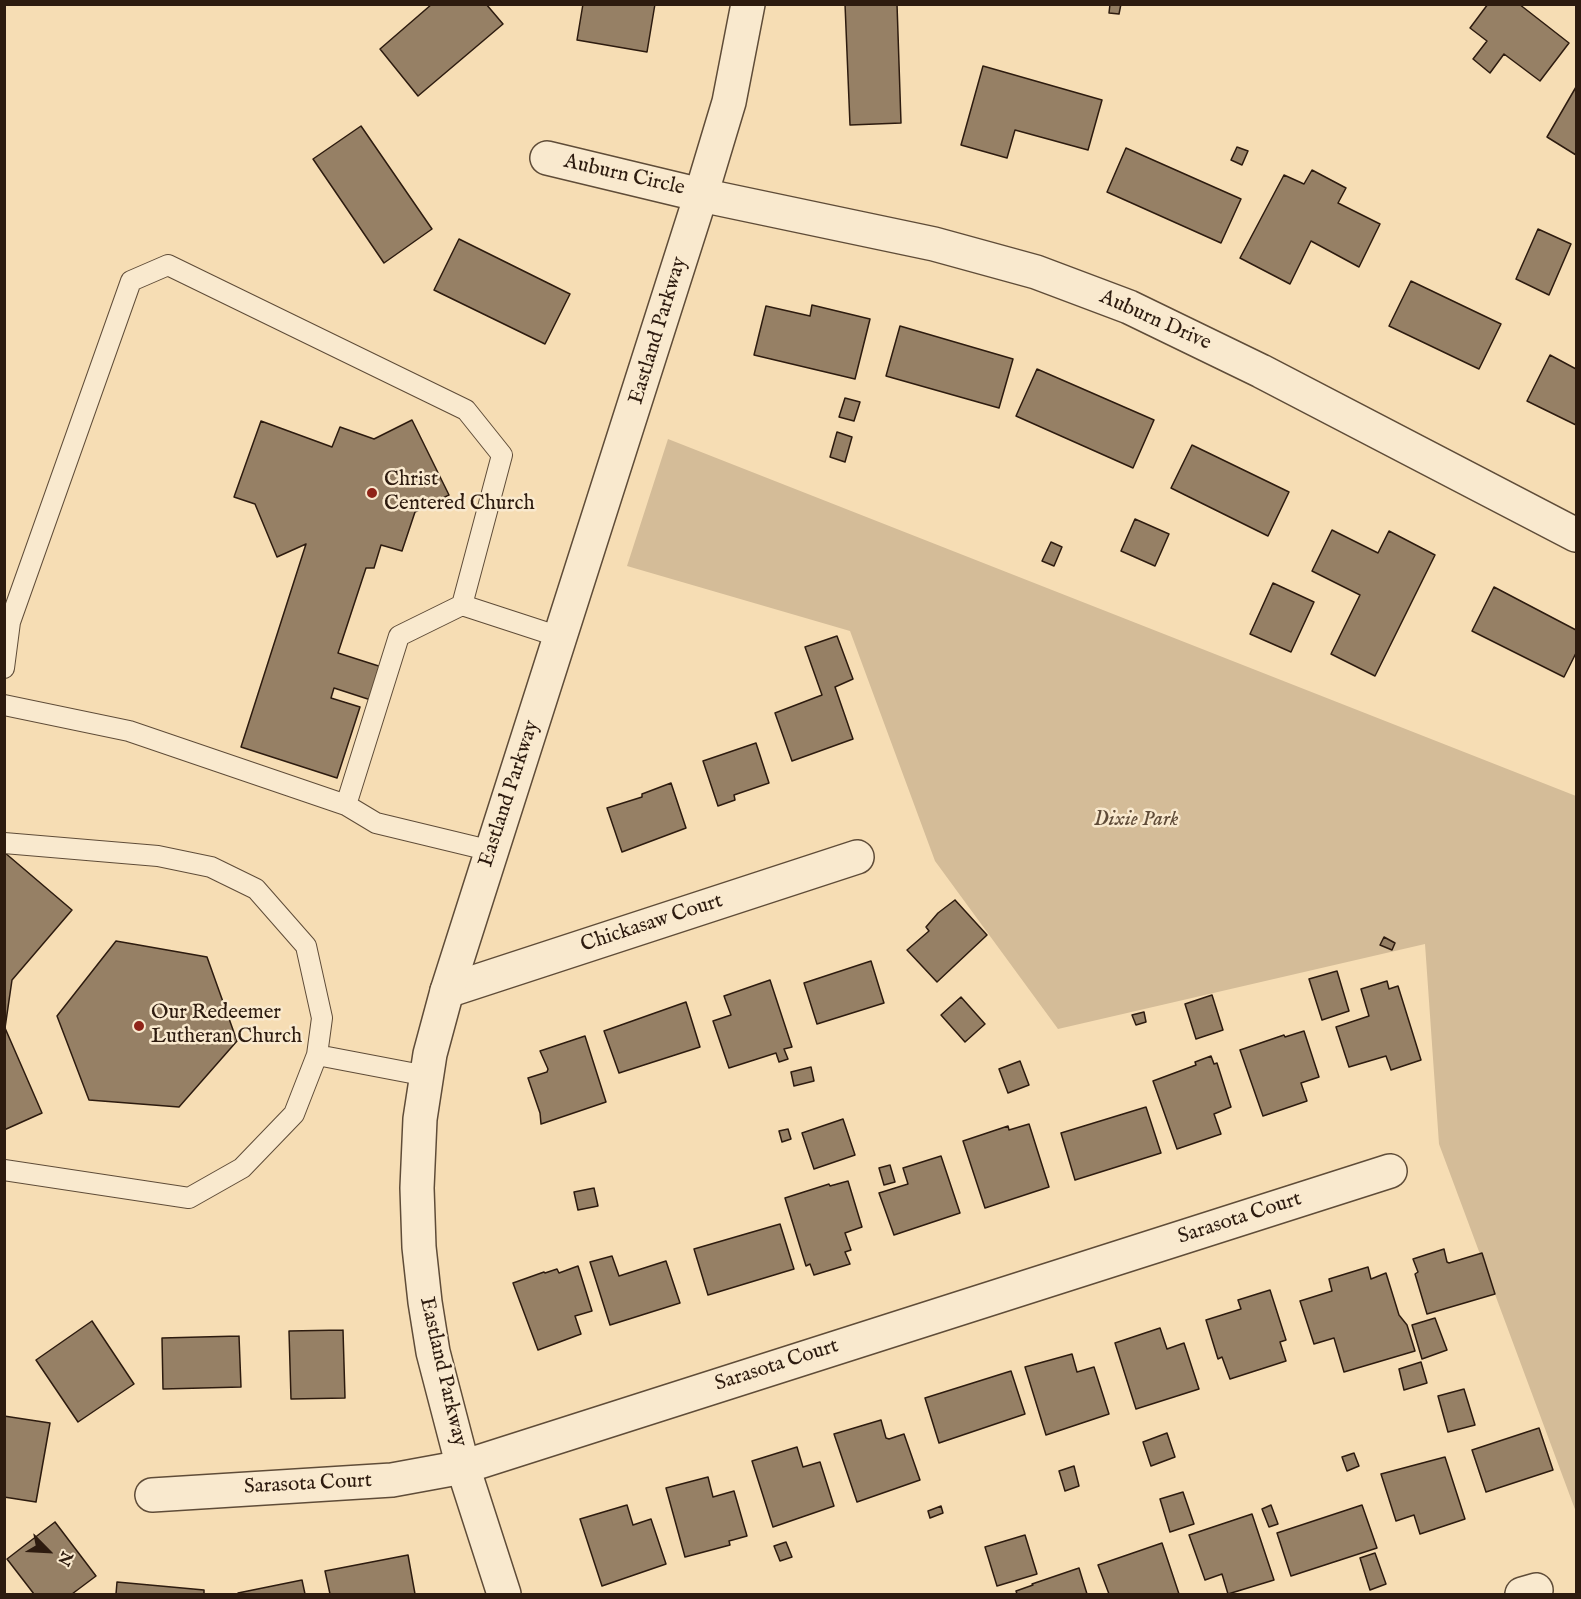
<!DOCTYPE html>
<style>
body{margin:0}
#map{position:relative;width:1581px;height:1599px;overflow:hidden;background:#f6ddb4;font-family:"IM FELL English",serif}
canvas{display:block}
.frame{position:absolute;inset:0;border:6px solid #2d1b0f;pointer-events:none}
.north{position:absolute;left:18px;top:1521px;width:60px;height:60px;-webkit-text-stroke:4px #f9e9ce;paint-order:stroke;rotate:114deg;font-size:16px;font-weight:700;line-height:24px;text-align:center;color:#2d1b0f}
.north::after{content:'';display:block;margin:auto;width:21px;height:27px;background:#2d1b0f;clip-path:polygon(50% 0,100% 100%,50% 72%,0 100%)}
</style>
<div id="map">
<canvas width="1581" height="1599"></canvas>
<div class="frame"></div>
<div class="north">N</div>
</div>
<script>
const c = document.querySelector('canvas').getContext('2d');
c.lineJoin = 'round';
function paint(path, color) {
  c.fillStyle = color;
  c.fill(path, 'evenodd');
}
function toPath(rows) {
  const path = new Path2D();
  for (const r of rows) {
    path.moveTo(r[0], r[1]);
    for (let i = 2; i < r.length; i += 2) path.lineTo(r[i], r[i + 1]);
  }
  return path;
}
function trace(path, color, width, dash) {
  c.strokeStyle = color;
  c.lineWidth = width;
  c.lineCap = dash ? 'butt' : 'round';
  c.setLineDash(dash || []);
  c.stroke(path);
}
function write(font, color, halo, rows, align = 'center') {
  c.font = font + ' "IM FELL English",serif';
  c.lineWidth = 5;
  c.setLineDash([]);
  c.textBaseline = 'middle';
  c.strokeStyle = halo;
  c.fillStyle = color;
  for (const [text, x, y, turn = 0] of rows) {
    c.save();
    c.translate(x, y);
    c.rotate((+turn || 0) * Math.PI / 180);
    c.textAlign = isNaN(turn) ? turn : align;
    if (halo) c.strokeText(text, 0, 0);
    c.fillText(text, 0, 0);
    c.restore();
  }
}
paint(toPath([
 [668,439,1576,796,1576,1512,1439,1144,1425,944,1058,1029,935,861,850,631,627,566]
]), '#d4bc98');
const building = toPath([
 [432,4,486,4,503,24,418,96,380,49,432,4],
 [583,4,655,4,647,52,577,40,583,4],
 [845,4,897,4,901,123,850,125,845,4],
 [1110,4,1121,4,1119,14,1109,13,1110,4],
 [1488,4,1519,4,1569,43,1540,81,1504,54,1490,73,1473,59,1487,41,1470,28,1488,4],
 [983,66,1102,100,1088,150,1015,130,1007,158,961,145,983,66],
 [1576,87,1576,155,1547,137,1576,87],
 [361,126,432,229,384,263,313,159,361,126],
 [1237,147,1248,151,1242,165,1231,160,1237,147],
 [1126,148,1241,199,1221,243,1107,192,1126,148],
 [1312,170,1346,188,1338,203,1380,224,1359,267,1311,241,1290,284,1240,258,1284,175,1304,184,1312,170],
 [1538,229,1571,244,1549,295,1516,279,1538,229],
 [459,239,570,294,545,344,434,290,459,239],
 [1411,281,1501,324,1479,369,1389,326,1411,281],
 [812,305,870,319,855,379,754,355,766,306,810,316,812,305],
 [900,326,1013,359,999,408,886,376,900,326],
 [1550,355,1576,369,1576,425,1527,401,1550,355],
 [1037,369,1154,420,1133,468,1016,416,1037,369],
 [845,398,860,402,854,421,839,417,845,398],
 [412,420,449,495,415,512,402,551,381,545,374,568,366,568,338,653,388,669,377,702,334,688,331,698,360,707,337,778,241,747,306,544,277,557,255,504,234,497,261,421,332,447,340,427,374,439,412,420],
 [837,432,852,437,845,462,830,457,837,432],
 [1192,445,1289,492,1268,536,1171,488,1192,445],
 [1135,519,1169,534,1155,566,1121,551,1135,519],
 [1332,530,1378,553,1389,531,1435,555,1375,676,1331,654,1360,595,1312,571,1332,530],
 [1051,542,1062,547,1054,566,1042,561,1051,542],
 [1273,583,1314,602,1291,652,1250,634,1273,583],
 [1494,587,1576,630,1576,653,1564,677,1472,631,1494,587],
 [837,636,853,679,835,687,853,739,792,761,775,713,822,695,805,647,837,636],
 [756,743,769,783,734,795,735,800,718,806,703,761,756,743],
 [671,783,686,828,622,852,607,808,642,797,642,794,671,783],
 [4,852,72,910,12,980,5,1028,42,1113,4,1130,4,852],
 [955,900,987,935,937,982,907,950,929,931,926,927,938,913,955,900],
 [1384,937,1395,943,1392,950,1380,945,1384,937],
 [116,941,207,957,237,1041,179,1107,89,1100,57,1016,116,941],
 [871,961,884,1003,817,1024,804,983,871,961],
 [1337,971,1349,1011,1322,1020,1309,979,1337,971],
 [770,980,792,1047,784,1049,788,1059,779,1062,776,1053,729,1068,713,1021,731,1015,724,996,770,980],
 [1387,981,1389,989,1398,986,1421,1060,1391,1070,1386,1056,1349,1067,1336,1027,1369,1016,1361,989,1387,981],
 [1212,995,1223,1030,1196,1039,1185,1004,1212,995],
 [961,997,985,1024,965,1042,941,1015,961,997],
 [686,1002,700,1047,619,1073,604,1031,686,1002],
 [1144,1012,1146,1022,1136,1025,1132,1015,1144,1012],
 [1304,1031,1319,1077,1301,1083,1307,1101,1263,1116,1240,1050,1284,1035,1285,1037,1304,1031],
 [585,1036,606,1102,541,1124,540,1113,528,1078,547,1072,548,1069,540,1051,585,1036],
 [1211,1056,1214,1064,1217,1063,1231,1107,1214,1114,1221,1134,1177,1149,1153,1081,1196,1065,1195,1062,1211,1056],
 [1020,1061,1029,1085,1008,1093,999,1069,1020,1061],
 [811,1067,814,1081,794,1086,791,1072,811,1067],
 [1146,1107,1161,1153,1075,1180,1061,1133,1146,1107],
 [843,1119,855,1155,814,1169,802,1133,843,1119],
 [1029,1124,1049,1187,985,1208,963,1141,1008,1126,1009,1130,1029,1124],
 [788,1129,791,1139,782,1142,779,1131,788,1129],
 [941,1156,960,1213,894,1235,879,1193,908,1184,903,1168,941,1156],
 [890,1165,895,1182,884,1185,879,1168,890,1165],
 [848,1181,862,1227,845,1233,851,1250,845,1252,850,1264,814,1275,810,1264,806,1266,785,1198,829,1184,830,1186,848,1181],
 [594,1188,598,1206,578,1210,574,1192,594,1188],
 [780,1224,794,1269,708,1295,694,1249,780,1224],
 [1444,1249,1447,1262,1449,1263,1482,1253,1495,1294,1427,1314,1415,1274,1418,1272,1413,1259,1444,1249],
 [612,1256,619,1276,666,1261,680,1303,610,1325,590,1262,612,1256],
 [578,1266,592,1311,575,1316,581,1334,538,1350,513,1283,544,1272,545,1273,557,1269,559,1273,578,1266],
 [1368,1267,1371,1279,1386,1273,1399,1315,1407,1325,1415,1351,1344,1372,1334,1338,1314,1344,1300,1301,1332,1291,1329,1279,1368,1267],
 [1270,1290,1286,1340,1280,1342,1286,1361,1230,1379,1222,1357,1218,1359,1206,1320,1241,1309,1238,1300,1270,1290],
 [1435,1318,1447,1350,1422,1359,1412,1325,1435,1318],
 [92,1321,134,1384,78,1422,36,1360,92,1321],
 [1160,1328,1167,1349,1184,1343,1199,1389,1136,1409,1115,1343,1160,1328],
 [343,1330,345,1398,291,1399,289,1331,343,1330],
 [239,1336,241,1387,163,1389,162,1338,239,1336],
 [1072,1354,1077,1372,1094,1367,1109,1414,1046,1435,1025,1367,1072,1354],
 [1421,1362,1427,1383,1404,1390,1399,1369,1421,1362],
 [1011,1371,1025,1414,939,1443,925,1398,1011,1371],
 [1464,1389,1475,1425,1448,1432,1438,1396,1464,1389],
 [4,1416,50,1423,36,1502,4,1497,4,1416],
 [881,1420,886,1438,889,1439,904,1434,920,1480,857,1502,834,1434,881,1420],
 [1539,1428,1553,1470,1486,1492,1472,1450,1539,1428],
 [1167,1433,1175,1457,1151,1466,1143,1442,1167,1433],
 [797,1447,803,1467,820,1462,834,1506,773,1527,752,1461,797,1447],
 [1354,1453,1359,1466,1347,1471,1342,1457,1354,1453],
 [1445,1457,1465,1519,1420,1534,1414,1515,1396,1521,1381,1474,1445,1457],
 [1074,1466,1079,1486,1065,1491,1059,1471,1074,1466],
 [708,1477,713,1497,734,1491,747,1536,729,1541,730,1545,685,1557,666,1488,708,1477],
 [1183,1492,1194,1524,1170,1532,1160,1499,1183,1492],
 [627,1505,633,1525,651,1519,666,1564,602,1586,580,1519,627,1505],
 [1271,1505,1278,1524,1269,1527,1262,1509,1271,1505],
 [1362,1505,1377,1548,1291,1576,1277,1533,1362,1505],
 [941,1506,943,1513,930,1518,928,1511,941,1506],
 [1252,1514,1274,1580,1228,1594,1222,1574,1205,1580,1189,1535,1252,1514],
 [55,1522,96,1576,72,1594,34,1594,7,1559,55,1522],
 [1025,1535,1037,1574,997,1586,985,1547,1025,1535],
 [786,1542,792,1557,780,1561,774,1546,786,1542],
 [1162,1543,1179,1594,1109,1594,1098,1565,1162,1543],
 [1375,1553,1386,1584,1370,1590,1360,1558,1375,1553],
 [408,1555,415,1594,330,1594,325,1571,408,1555],
 [1079,1568,1087,1594,1017,1594,1016,1591,1033,1585,1032,1584,1079,1568],
 [302,1580,305,1594,239,1594,238,1593,302,1580],
 [117,1582,204,1590,204,1594,116,1594,117,1582]
]);
paint(building, '#968065');
trace(building, '#2d1b0f', 1.5);
const service = toPath([
 [4,668,10,622,131,281,168,265,466,410,502,455,462,605],
 [4,705,129,731,346,805,376,823,492,851],
 [346,805,399,636,462,605,560,637],
 [4,843,158,856,211,867,256,889,306,946,322,1018,317,1055,294,1114,242,1168,189,1198,4,1170],
 [317,1055,427,1076]
]);
const minor = toPath([
 [547,158,701,195,934,244,1036,272,1129,307,1261,371,1576,535],
 [447,991,857,857],
 [152,1495,392,1480,463,1467,1390,1171],
 [1522,1594,1536,1590]
]);
const tertiary = toPath([
 [504,1594,463,1467,433,1352,425,1302,419,1247,417,1188,420,1119,430,1054,447,991,701,195,729,102,748,4]
]);
trace(service, '#5f4c38', 22);
trace(minor, '#5f4c38', 36);
trace(tertiary, '#5f4c38', 36);
trace(service, '#f9e9ce', 20);
trace(minor, '#f9e9ce', 33);
trace(tertiary, '#f9e9ce', 33);
for (const [x, y, r, color] of [
 [372,493,6,"#8f2418"],
 [139,1026,6,"#8f2418"]
]) {
  const dot = new Path2D();
  dot.arc(x, y, r, 0, 2 * Math.PI);
  c.fillStyle = color;
  c.fill(dot);
  trace(dot, '#f9e9ce', 2);
}
write('21px', '#2d1b0f', '#f9e9ce', [
 ["Auburn Circle",624,176,13],
 ["Auburn Drive",1155,321,24],
 ["Eastland Parkway",659,331,-73],
 ["Eastland Parkway",510,794,-72],
 ["Chickasaw Court",652,924,-18],
 ["Sarasota Court",1240,1219,-18],
 ["Sarasota Court",777,1366,-18],
 ["Eastland Parkway",442,1372,77],
 ["Sarasota Court",308,1485,-3]
]);
write('21px', '#2d1b0f', '#f9e9ce', [
 ["Christ",384,481],
 ["Centered Church",384,505],
 ["Our Redeemer",151,1014],
 ["Lutheran Church",151,1038]
], 'left');
write('italic 21px', '#5f4b38', '#f9e9ce', [
 ["Dixie Park",1136,821]
]);
</script>
